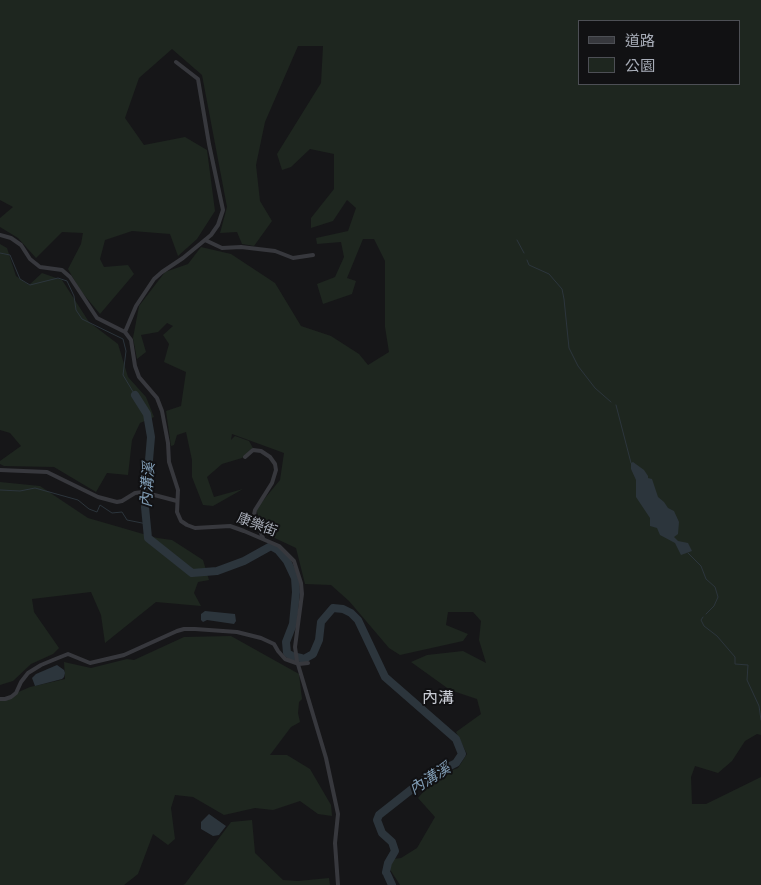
<!DOCTYPE html>
<meta charset="utf-8">
<style>
body{margin:0}
#map{position:relative;width:761px;height:885px;overflow:hidden;background:#161618;font-family:"Work Sans","Noto Sans TC",sans-serif}
canvas{display:block}
.legend{position:absolute;left:578px;top:20px;width:162px;height:65px;box-sizing:border-box;background:#111113;border:1px solid #4d4f55;margin:0;padding:6px 9px;list-style:none;font-size:15px;color:#a8adb8}
.legend li{display:flex;align-items:center;gap:10px;height:25px}
.legend b{width:25px;border:1px solid #4d4f55}
</style>
<div id="map">
<canvas width="761" height="885"></canvas>
<ul class="legend">
<li><b style="height:6px;background:#37383d"></b>道路</li>
<li><b style="height:14px;background:#1e261f"></b>公園</li>
</ul>
</div>
<script>
const c = document.querySelector('canvas').getContext('2d');
c.lineJoin = 'round';
function paint(path, color) {
  c.fillStyle = color;
  c.fill(path, 'evenodd');
}
function toPath(rows) {
  const path = new Path2D();
  for (const r of rows) {
    path.moveTo(r[0], r[1]);
    for (let i = 2; i < r.length; i += 2) path.lineTo(r[i], r[i + 1]);
  }
  return path;
}
function trace(path, color, width, dash) {
  c.strokeStyle = color;
  c.lineWidth = width;
  c.lineCap = dash ? 'butt' : 'round';
  c.setLineDash(dash || []);
  c.stroke(path);
}
function write(font, color, halo, rows, align = 'center') {
  c.font = font + ' "Work Sans","Noto Sans TC",sans-serif';
  c.lineWidth = 4;
  c.setLineDash([]);
  c.textBaseline = 'middle';
  c.strokeStyle = halo;
  c.fillStyle = color;
  for (const [text, x, y, turn = 0] of rows) {
    c.save();
    c.translate(x, y);
    c.rotate((+turn || 0) * Math.PI / 180);
    c.textAlign = isNaN(turn) ? turn : align;
    if (halo) c.strokeText(text, 0, 0);
    c.fillText(text, 0, 0);
    c.restore();
  }
}
paint(toPath([
 [0,0,761,0,761,735,757,734,745,741,732,761,718,773,695,766,691,777,692,804,706,804,761,777,761,885,400,885,389,868,393,859,401,858,417,848,435,817,418,798,429,785,444,773,458,768,467,754,456,732,481,714,477,699,450,690,411,662,427,655,463,651,486,663,479,640,481,621,473,612,448,612,446,625,468,634,463,641,400,655,389,648,349,601,331,585,305,584,296,548,264,533,256,509,280,480,284,453,232,434,231,440,235,436,249,441,253,448,242,458,222,464,207,477,214,497,243,489,213,506,203,505,192,477,192,460,186,432,177,435,174,445,171,446,166,411,181,406,186,372,164,362,169,344,163,335,173,326,167,323,158,332,141,335,146,352,137,359,133,338,139,306,165,272,188,264,201,247,231,254,275,283,301,326,331,336,359,354,368,365,389,352,385,327,385,261,374,239,363,239,347,278,356,281,352,294,323,304,317,284,335,277,344,257,341,242,317,244,316,238,348,231,356,208,347,200,333,221,311,228,311,218,334,189,334,154,310,149,291,167,282,170,277,154,321,83,323,46,298,46,265,122,256,165,260,201,272,221,254,246,242,244,237,232,220,233,227,207,202,75,172,49,139,78,125,118,144,145,185,137,207,150,215,211,197,239,178,256,170,234,132,231,105,240,100,259,104,267,128,265,134,274,100,314,80,290,68,269,81,244,83,233,62,232,36,258,18,238,0,227,0,218,13,207,0,200],
 [580,21,740,21,740,84,580,84],
 [0,244,7,248,16,276,29,285,42,273,62,280,89,322,118,344,128,377,146,397,154,417,140,423,132,440,128,475,107,473,96,492,54,467,4,466,0,464,0,461,21,446,10,433,0,430],
 [0,482,40,486,88,518,157,538,172,540,203,560,209,580,198,582,194,593,201,606,156,602,105,643,101,615,91,592,32,599,34,612,59,648,53,654,31,664,13,681,0,685],
 [231,636,299,674,302,699,299,702,298,713,300,722,291,727,270,755,287,755,310,769,331,805,332,816,318,814,300,801,273,810,255,808,224,815,193,797,175,795,171,808,175,839,168,845,153,834,138,874,124,885,0,885,0,700,30,687,65,679,64,662,91,668,127,659,134,660,184,637],
 [252,820,255,853,283,880,298,881,329,878,330,885,183,885,185,884,231,822]
]), '#1e261f');
paint(toPath([
 [633,462,644,470,648,476,648,478,652,479,658,497,664,502,668,508,674,511,679,522,678,534,674,537,678,541,688,543,692,551,681,555,675,543,660,535,657,528,650,526,650,518,636,497,636,480,631,469,631,463],
 [205,611,235,614,236,621,234,624,207,620,203,622,201,620,201,614],
 [57,665,64,670,65,673,64,677,62,679,35,686,32,678,36,674],
 [209,814,226,826,219,835,213,836,201,829,201,822]
]), '#2c353c');
trace(toPath([
 [517,240,524,253],
 [0,253,10,255,20,279,30,285,58,278,67,281,74,296,76,310,82,319,123,339,126,351,123,375,135,395],
 [527,260,529,265,549,274,562,289,564,299,569,348,578,366,595,388,611,402],
 [616,405,631,463],
 [0,490,20,491,35,488,78,500,89,509,97,512,100,505,112,513,122,512,127,520,147,524],
 [688,553,701,566,706,579,715,587,718,597,714,606,706,614],
 [703,617,701,620,704,626,717,636,735,657,735,664,748,665,747,680,759,706,761,720]
]), '#2c353c', 1);
trace(toPath([
 [135,395,147,414,151,437,145,507,148,538,192,573,217,571,244,561,271,546,278,550,287,561,295,578,296,592,293,624,286,642,287,653,292,656,301,658],
 [304,659,313,654,319,640,321,622,333,608,343,609,351,613,358,620,385,677,456,739,462,754,456,763,426,778,379,815,377,820,382,833,392,842,395,851,388,863,386,872],
 [387,874,392,885]
]), '#2c353c', 8);
trace(toPath([
 [0,235,11,238,21,245,30,259,40,267,62,270,70,277,97,318,125,332,131,340,135,366,139,377,157,398,162,411,168,443,169,462,178,490,177,512,181,521,187,525,195,528,230,526,244,531,279,546,294,561,301,583,302,594,295,647,297,661,326,758,338,814,335,843,338,885],
 [205,240,222,248,241,247,275,251,293,258,313,255],
 [125,332,136,306,154,279,162,272,183,258,211,235,218,225,223,210,209,144,198,79,176,62],
 [245,457,253,450,261,451,270,457,275,464,276,470,272,483,255,510,254,515,263,538],
 [0,470,47,472,98,497,117,502,122,501,135,493,143,492,177,501],
 [0,699,5,699,11,697,16,693,21,682,28,673,41,665,53,660,68,654,90,663,124,655,177,631,184,629,195,629,237,632,261,638,274,644,278,651,285,659,299,664,308,663]
]), '#37383d', 4);
write('14px', '#a8adb8', '#111113', [
 ["康樂街",257,525,21]
]);
write('italic 15px', '#7f9bb3', '#111113', [
 ["內溝溪",148,485,-86],
 ["內溝溪",430,779,-32]
]);
write('16px', '#c9ccd4', '#111113', [
 ["內溝",438,698]
]);
</script>
